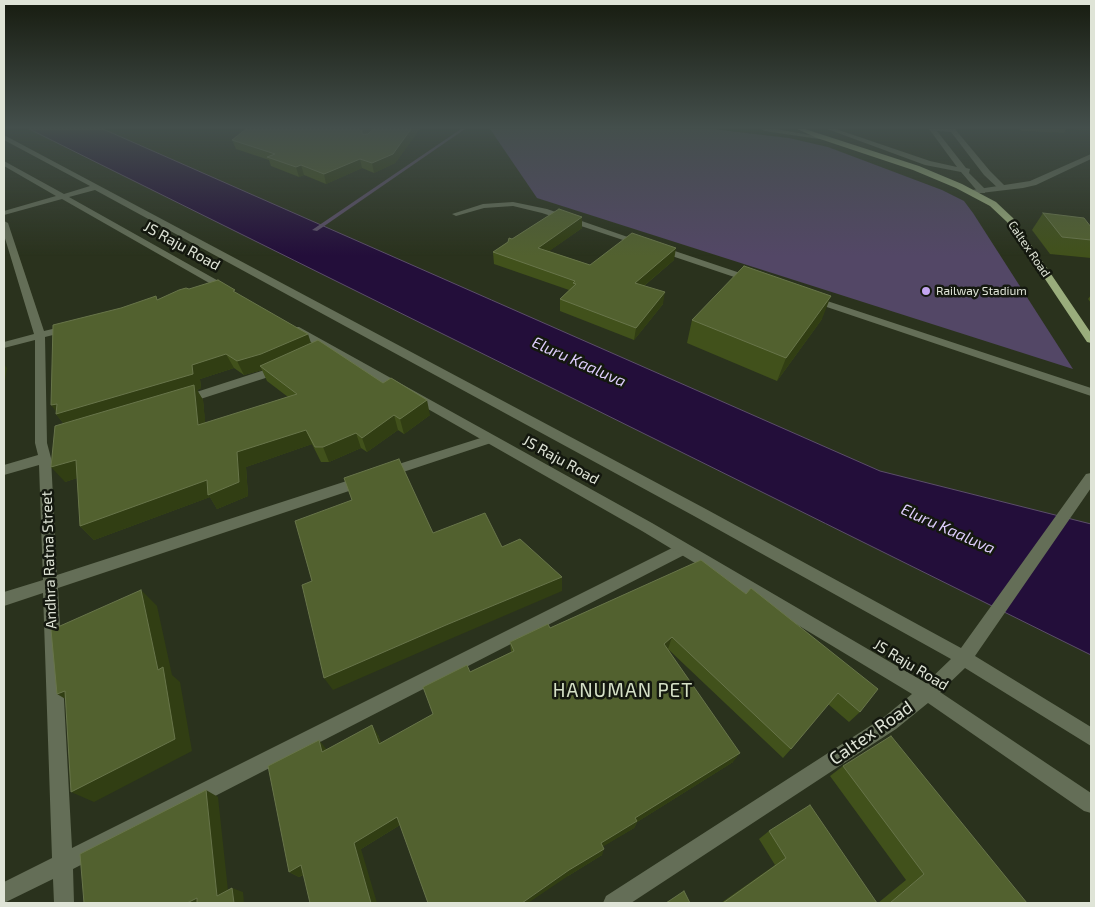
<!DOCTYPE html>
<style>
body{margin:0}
#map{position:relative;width:1095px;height:907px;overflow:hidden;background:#2a321d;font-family:"Exo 2",sans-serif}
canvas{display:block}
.frame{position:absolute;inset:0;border:5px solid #dfe4d7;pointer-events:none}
</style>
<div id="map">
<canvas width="1095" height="907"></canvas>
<div class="frame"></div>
</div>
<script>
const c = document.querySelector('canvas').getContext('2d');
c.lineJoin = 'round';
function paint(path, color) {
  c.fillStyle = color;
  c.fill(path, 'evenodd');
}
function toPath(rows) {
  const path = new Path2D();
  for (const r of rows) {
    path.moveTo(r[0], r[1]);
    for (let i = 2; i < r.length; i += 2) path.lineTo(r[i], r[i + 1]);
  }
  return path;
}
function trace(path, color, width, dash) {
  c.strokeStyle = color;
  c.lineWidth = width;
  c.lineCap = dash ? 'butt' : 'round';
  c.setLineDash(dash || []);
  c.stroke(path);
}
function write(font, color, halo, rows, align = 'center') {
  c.font = font + ' "Exo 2",sans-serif';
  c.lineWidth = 5;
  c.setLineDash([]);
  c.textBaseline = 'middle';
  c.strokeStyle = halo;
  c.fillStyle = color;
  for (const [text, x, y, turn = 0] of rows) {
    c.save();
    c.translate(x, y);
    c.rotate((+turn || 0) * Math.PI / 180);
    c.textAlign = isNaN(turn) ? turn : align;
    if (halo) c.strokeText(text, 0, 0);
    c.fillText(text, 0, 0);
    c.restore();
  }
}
paint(toPath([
 [490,129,713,129,789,138,828,147,942,190,964,201,973,213,1073,369,537,198]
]), '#534766');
const water = toPath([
 [29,129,103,129,880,471,1091,524,1091,655,29,129]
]);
paint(water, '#230e3a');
trace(water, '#5b4e69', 1);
paint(toPath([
 [461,129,465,129,317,231,312,230,461,129]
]), '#5b4e69');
paint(toPath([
 [761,129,776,129,822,137,819,139,764,131,761,129],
 [827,129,836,129,930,161,957,167,929,129,955,129,990,171,1007,188,1000,190,984,175,951,132,937,131,966,168,970,169,969,173,985,189,985,193,979,193,961,172,925,165,827,129],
 [513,202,547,209,645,243,638,245,542,213,513,206,484,208,456,216,452,214,483,204,513,202],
 [660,246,755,278,757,280,752,283,749,282,657,251,656,249,660,246],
 [812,296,1091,388,1091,396,809,301,807,299,812,296]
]), '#646e57');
paint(toPath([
 [4,221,8,223,44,331,69,325,74,328,73,330,45,337,47,443,51,458,57,575,362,476,367,477,369,481,367,485,58,588,72,848,678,545,683,543,688,545,690,549,688,553,73,869,74,903,54,903,53,879,4,903,4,882,52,858,43,593,4,606,4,592,43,580,39,465,4,475,4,465,38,455,35,443,35,340,4,348,4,342,34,334,4,235,4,221],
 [280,365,285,369,284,372,185,404,179,400,181,397,280,365],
 [490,435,494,436,496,439,494,442,388,477,383,475,382,472,383,469,490,435]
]), '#646e57');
paint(toPath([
 [4,135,704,508,961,648,1086,474,1091,473,1091,488,975,656,1091,727,1091,746,965,668,940,692,1091,793,1091,813,1084,811,928,703,896,729,631,903,603,903,606,896,884,717,912,694,642,531,291,331,291,327,299,327,652,523,926,683,951,659,694,516,95,190,69,197,231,288,231,292,225,292,62,199,4,215,4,211,56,196,4,166,4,161,64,194,90,186,4,140,4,135],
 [1091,154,1091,159,1036,185,1023,188,972,194,968,192,972,190,1030,181,1091,154]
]), '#646e57');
paint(toPath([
 [797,129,805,129,919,166,962,184,996,202,1013,218,1091,333,1091,343,1087,342,1007,222,990,206,956,188,913,170,817,138,797,129]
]), '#9aad7c');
paint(toPath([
 [246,129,373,129,368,134,373,129,420,129,395,163,374,173,362,168,326,184,304,175,299,177,271,166,269,160,236,149,232,140],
 [1020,129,1066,129,1064,133,1022,131],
 [1067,129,1091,129,1091,130],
 [1043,213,1091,227,1091,258,1050,254,1032,230],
 [582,228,549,251,590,265,674,260,644,286,663,304,634,340,560,311,560,299,569,290,494,264,493,252,512,239],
 [189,289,236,293,311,343,430,415,404,434,398,430,367,452,361,448,329,462,321,462,312,444,246,467,248,496,217,509,210,497,94,540,80,526,77,478,65,482,64,424,56,414,157,300],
 [234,368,244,375,262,370,267,381,288,397,205,423,203,400,197,390,201,388,200,379],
 [1091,295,1091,303,1088,299],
 [822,319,777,381,687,343,692,320],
 [701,560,860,712,849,722,828,704,791,749,783,758,668,649,733,762,637,822,634,828,603,846,602,855,568,876,400,825,361,849,299,877,289,872,327,749,378,735,381,743,433,714,470,672,511,652,510,642,550,628],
 [843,766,1027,903,878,903,906,880,830,776],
 [769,831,877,903,721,903,775,865,759,839]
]), '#41511b');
paint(toPath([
 [362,129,373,129,364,139,362,134],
 [411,129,420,129,395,163,374,173,372,163],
 [360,159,362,168,326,184,324,174],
 [301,165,304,175,299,177,296,167],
 [582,217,582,228,538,259,538,248],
 [676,248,674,260,633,295,635,283],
 [665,292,663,304,634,340,636,328],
 [831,296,822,319,777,381,786,358],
 [308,334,313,349,260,366,262,370,244,375,237,361],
 [226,354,234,368,200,379,201,388,197,390,203,400,207,440,68,429,56,414,58,414,51,405,192,365],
 [4,364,7,368,4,387],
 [427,400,430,415,404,434,400,419],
 [394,415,398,430,367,452,362,438],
 [306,430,312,444,246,467,248,496,217,509,210,497,94,540,80,526,237,452],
 [356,433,361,448,329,462,323,447],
 [76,460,89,474,65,482,51,467],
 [562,577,562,591,450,639,333,690,324,678,446,625],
 [141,590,157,606,172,675,180,682,192,751,94,802,71,792,158,670],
 [672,637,668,649,660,655,664,644],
 [65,691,79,707,57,694],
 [372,725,378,735,385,753,379,744],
 [319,740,327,750,322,752],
 [740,753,733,762,637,822,634,828,599,849,601,843,635,818],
 [206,790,218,797,229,900,217,896],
 [397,817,403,823,361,849,377,903,371,903,354,843],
 [604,849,602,855,568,876,528,903,522,903,569,870],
 [301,865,310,870,299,877,289,872],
 [232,888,243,892,244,903,234,903],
 [197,898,206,903,187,903]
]), '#313e13');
const building = toPath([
 [246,129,362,129,362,134,368,134,373,129,411,129,393,154,372,163,360,159,324,174,301,165,296,167,267,157,275,154,232,140,246,129],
 [559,209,582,217,538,248,590,265,632,233,676,248,635,283,665,292,636,328,560,299,576,284,573,283,575,281,493,252,508,242,509,238,512,239,559,209],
 [1043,213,1084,218,1091,227,1091,240,1062,237,1043,213],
 [744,266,831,296,786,358,692,320,744,266],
 [218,280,235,290,233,291,308,334,261,354,237,361,226,354,192,365,193,374,56,414,57,404,51,405,53,325,121,308,156,296,157,300,179,290,186,288,189,289,218,280],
 [318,340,383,383,391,378,427,400,400,419,394,415,362,438,356,433,323,447,315,447,306,430,237,452,239,482,208,495,207,480,80,526,76,460,51,467,55,426,194,385,198,425,297,394,260,366,318,340],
 [399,459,433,533,485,513,502,547,520,539,562,577,446,625,324,678,302,585,312,581,295,521,352,500,344,478,399,459],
 [701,560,746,594,751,588,878,689,860,712,838,693,791,749,672,637,664,644,740,753,635,818,637,821,601,843,604,849,569,870,522,903,428,903,397,817,354,843,371,903,310,903,301,865,289,872,268,766,319,740,322,752,372,725,379,744,433,714,423,687,467,665,470,672,514,651,510,642,548,624,550,628,701,560],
 [141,590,158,670,163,667,175,739,71,792,65,691,57,694,51,630,141,590],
 [891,736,1027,903,890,903,924,874,843,766,891,736],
 [206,790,217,896,232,888,234,903,197,903,197,898,187,903,84,903,80,854,206,790],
 [810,805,877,903,723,903,786,858,769,831,810,805],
 [684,891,690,903,666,903,684,891]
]);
paint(building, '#52612f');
trace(building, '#68754a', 1);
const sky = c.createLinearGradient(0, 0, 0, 256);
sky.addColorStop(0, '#171c10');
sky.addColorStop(0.5, '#444f4c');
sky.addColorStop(1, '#444f4c00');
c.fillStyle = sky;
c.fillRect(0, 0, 1095, 256);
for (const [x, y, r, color] of [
 [926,291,5,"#c4a7f1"]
]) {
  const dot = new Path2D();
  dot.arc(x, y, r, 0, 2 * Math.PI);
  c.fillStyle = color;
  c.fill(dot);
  trace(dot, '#14180f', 2);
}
write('12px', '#dfe4d7', '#14180f', [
 ["Caltex Road",1029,249,56]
]);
write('12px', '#dfe4d7', '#14180f', [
 ["Railway Stadium",936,291]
], 'left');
write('15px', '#dfe4d7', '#14180f', [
 ["JS Raju Road",182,246,29],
 ["JS Raju Road",561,460,29],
 ["Andhra Ratna Street",49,560,-92],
 ["JS Raju Road",911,665,31]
]);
write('italic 16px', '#ddccfb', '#14180f', [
 ["Eluru Kaaluva",579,362,24],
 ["Eluru Kaaluva",948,529,24]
]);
write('18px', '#dfe4d7', '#14180f', [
 ["Caltex Road",871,733,-35]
]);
c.letterSpacing = '1px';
write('19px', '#d5e0c6', '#14180f', [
 ["HANUMAN PET",623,691]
]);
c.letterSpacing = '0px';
</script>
